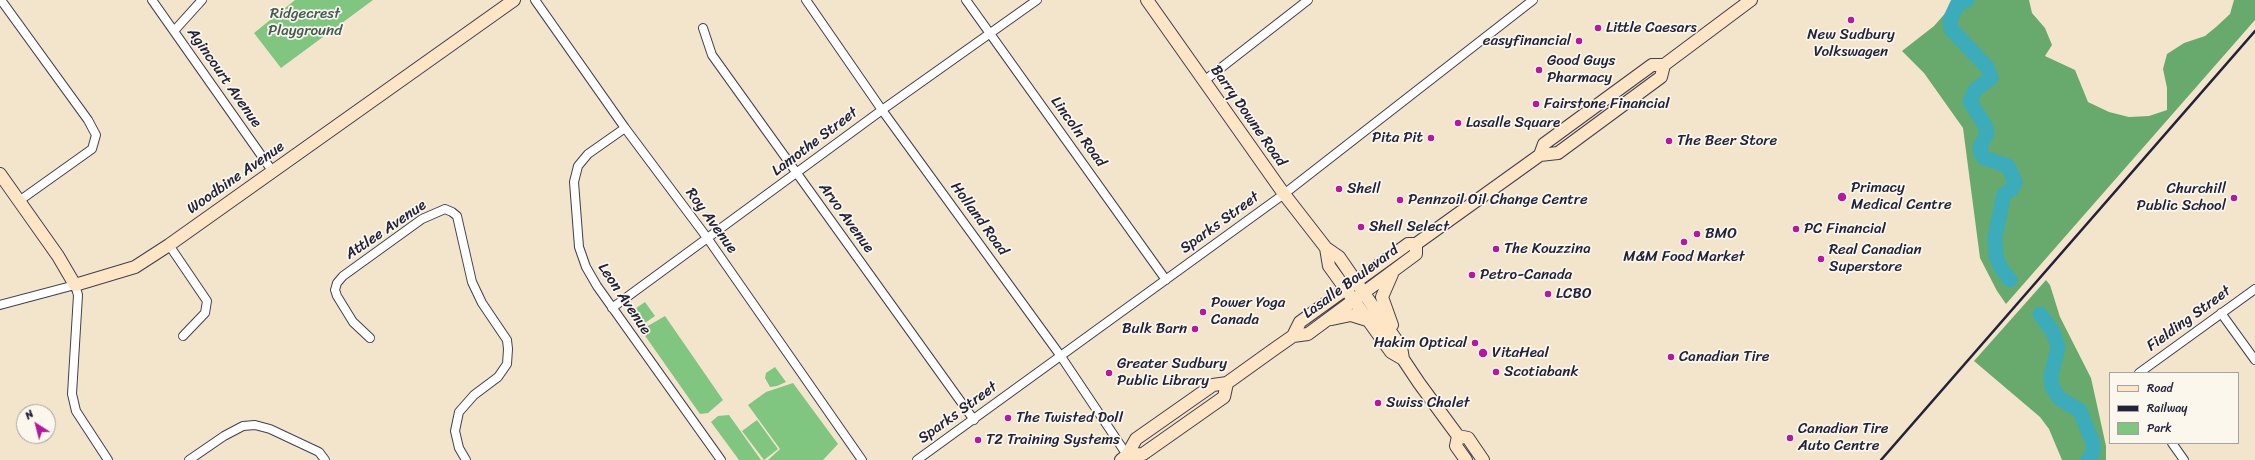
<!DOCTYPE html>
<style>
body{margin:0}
#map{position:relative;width:2255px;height:460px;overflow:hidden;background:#f3e5cb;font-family:Sriracha,sans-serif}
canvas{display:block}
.legend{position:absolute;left:2109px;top:372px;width:130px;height:72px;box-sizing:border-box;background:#fbf7ec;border:1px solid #a4a2a5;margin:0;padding:5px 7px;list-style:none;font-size:12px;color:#22223b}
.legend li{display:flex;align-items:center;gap:8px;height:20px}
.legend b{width:20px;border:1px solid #a4a2a5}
.north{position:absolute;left:16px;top:404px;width:40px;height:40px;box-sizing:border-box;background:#fbf7ec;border:1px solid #a4a2a5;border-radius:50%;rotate:324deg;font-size:11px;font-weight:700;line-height:16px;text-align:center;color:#22223b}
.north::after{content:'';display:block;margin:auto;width:14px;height:18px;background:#b5179e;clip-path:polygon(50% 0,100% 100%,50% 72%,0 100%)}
</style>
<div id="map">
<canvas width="2255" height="460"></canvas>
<ul class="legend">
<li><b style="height:5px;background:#fde5c5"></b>Road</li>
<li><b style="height:5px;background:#22223b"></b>Railway</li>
<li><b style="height:11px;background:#80c580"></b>Park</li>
</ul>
<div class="north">N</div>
</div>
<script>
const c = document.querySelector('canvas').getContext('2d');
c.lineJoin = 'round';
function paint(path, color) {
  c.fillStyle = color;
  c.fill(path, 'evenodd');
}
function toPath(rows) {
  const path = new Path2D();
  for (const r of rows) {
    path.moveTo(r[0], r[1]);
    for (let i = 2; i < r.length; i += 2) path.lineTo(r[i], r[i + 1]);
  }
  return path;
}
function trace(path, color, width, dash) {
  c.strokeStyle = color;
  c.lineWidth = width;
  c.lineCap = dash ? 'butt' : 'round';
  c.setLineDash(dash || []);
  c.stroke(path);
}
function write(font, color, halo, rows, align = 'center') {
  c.font = font + ' Sriracha,sans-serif';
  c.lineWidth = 3.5;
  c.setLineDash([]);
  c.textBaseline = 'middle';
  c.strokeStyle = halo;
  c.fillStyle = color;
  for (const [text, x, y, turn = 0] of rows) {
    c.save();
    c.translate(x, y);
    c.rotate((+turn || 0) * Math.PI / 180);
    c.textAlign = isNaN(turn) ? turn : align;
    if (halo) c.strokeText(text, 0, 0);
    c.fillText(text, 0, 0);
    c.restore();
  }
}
paint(toPath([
 [295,0,373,0,281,68,254,33],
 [645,302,655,316,642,325,632,311],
 [665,316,723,400,708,413,700,414,641,330],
 [775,367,786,382,777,386,770,387,765,378,766,373],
 [793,383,838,444,823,460,768,460,780,449,748,405,766,392],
 [729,415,761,460,739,460,711,422,718,416],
 [757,420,778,449,764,460,742,431]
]), '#80c580');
paint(toPath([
 [1957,0,2029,0,2032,13,2045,28,2052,45,2045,56,2075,70,2088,102,2109,112,2129,117,2149,116,2167,110,2167,88,2163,69,2167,54,2184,43,2205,36,2216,27,2230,14,2234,0,2255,0,2255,20,2006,304,1997,291,1980,258,1963,128,1924,73,1902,51,1934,26],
 [2046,280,2050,285,2060,317,2091,378,2106,446,2106,460,2062,460,2049,429,2040,417,1974,361]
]), '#68aa6e');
trace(toPath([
 [1967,0,1957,5,1950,20,1951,29,1987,67,1991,78,1975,90,1970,102,1985,125,1987,133,1980,147,1981,153,1984,158,2008,166,2015,182,2012,189,2004,194,1995,237,1996,257,2001,268,2010,280],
 [2040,314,2053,332,2058,347,2051,376,2052,387,2059,398,2080,411,2093,443,2093,452,2088,460]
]), '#3cabba', 15);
const street = toPath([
 [1,0,88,120,96,135,92,149,19,201],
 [152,0,273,172],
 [535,0,625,128,708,239,862,460],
 [806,0,882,110,1060,355,1127,455],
 [966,0,1166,280],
 [703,28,712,55,974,420],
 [174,31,202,0],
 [1204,81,1308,0],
 [625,128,588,154,578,166,574,182,579,247,586,267,597,286,721,460],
 [169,245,207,301,205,313,183,336],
 [0,305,75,285,78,295,72,394,76,411,108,460],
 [612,308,882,110,1037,0],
 [2221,313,2255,360],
 [370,338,353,322,337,296,335,290,337,283,343,276,422,219,445,209,452,212,457,216,472,282,482,303,507,340,508,349,507,364,498,377,474,395,459,412,455,431,459,448,466,460],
 [2139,373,2255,289],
 [2172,443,2184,460],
 [189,460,224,436,243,426,255,425,270,429,319,452,325,460],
 [917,460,1284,194,1533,0]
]);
const secondary = toPath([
 [1147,0,1284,194,1326,248,1339,257,1401,347,1403,359,1419,383,1458,436,1468,438,1483,460],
 [1540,155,1544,144,1652,65,1664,65,1751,0],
 [0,174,58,256,75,285,135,267,169,245,514,0],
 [1326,248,1329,266,1391,352,1403,359],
 [1332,319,1351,315,1367,320],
 [1392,325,1382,297,1392,274],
 [1293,336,1308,334,1416,254,1416,244],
 [1458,436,1456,446,1466,460],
 [1127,455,1143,454,1224,397,1227,383],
 [1121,460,1127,455,1136,439,1213,385,1227,383,1273,350,1293,336,1300,322,1397,252,1408,244,1416,244,1540,155,1558,153,1661,77,1664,65]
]);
trace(street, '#413f51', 10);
trace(secondary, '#413f51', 14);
trace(street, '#fff', 8);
trace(secondary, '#fde5c5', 12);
trace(toPath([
 [1881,460,2255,31]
]), '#22223b', 2.5);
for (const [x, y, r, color] of [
 [1851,20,4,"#b5179e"],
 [1598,28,4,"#b5179e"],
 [1579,41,4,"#b5179e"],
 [1539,70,4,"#b5179e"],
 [1536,104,4,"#b5179e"],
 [1458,123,4,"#b5179e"],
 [1431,138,4,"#b5179e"],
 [1669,141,4,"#b5179e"],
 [1339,189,4,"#b5179e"],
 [1842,197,5,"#b5179e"],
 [2234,198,4,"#b5179e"],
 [1400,200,4,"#b5179e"],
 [1361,227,4,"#b5179e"],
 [1796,229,4,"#b5179e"],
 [1697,234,4,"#b5179e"],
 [1684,242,4,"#b5179e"],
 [1496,249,4,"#b5179e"],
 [1821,259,4,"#b5179e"],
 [1472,275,4,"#b5179e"],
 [1548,294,4,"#b5179e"],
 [1203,312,4,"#b5179e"],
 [1195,329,4,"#b5179e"],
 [1475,343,4,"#b5179e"],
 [1483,353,5,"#b5179e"],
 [1671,357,4,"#b5179e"],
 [1496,372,4,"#b5179e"],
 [1109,373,4,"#b5179e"],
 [1378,403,4,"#b5179e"],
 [1008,418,4,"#b5179e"],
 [1790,438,4,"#b5179e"],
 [978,440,4,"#b5179e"]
]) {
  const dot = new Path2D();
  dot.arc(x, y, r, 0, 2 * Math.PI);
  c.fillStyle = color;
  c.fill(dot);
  trace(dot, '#fbf7ec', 1.5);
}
write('15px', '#435b53', '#fbf7ec', [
 ["Ridgecrest",305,14],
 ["Playground",305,31]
]);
write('15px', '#22223b', '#fbf7ec', [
 ["Little Caesars",1606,28],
 ["New Sudbury",1851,35,"center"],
 ["Volkswagen",1851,52,"center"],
 ["easyfinancial",1571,41,"right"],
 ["Good Guys",1547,61],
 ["Pharmacy",1547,78],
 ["Fairstone Financial",1544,104],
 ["Lasalle Square",1466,123],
 ["Pita Pit",1423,138,"right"],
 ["The Beer Store",1677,141],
 ["Primacy",1851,188],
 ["Medical Centre",1851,205],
 ["Shell",1347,189],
 ["Churchill",2226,189,"right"],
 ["Public School",2226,206,"right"],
 ["Pennzoil Oil Change Centre",1408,200],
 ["Shell Select",1369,227],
 ["PC Financial",1804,229],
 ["BMO",1705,234],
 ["The Kouzzina",1504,249],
 ["Real Canadian",1829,250],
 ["Superstore",1829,267],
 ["M&M Food Market",1684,257,"center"],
 ["Petro-Canada",1480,275],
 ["LCBO",1556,294],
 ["Power Yoga",1211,303],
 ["Canada",1211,320],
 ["Bulk Barn",1187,329,"right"],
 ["Hakim Optical",1467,343,"right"],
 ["VitaHeal",1492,353],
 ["Canadian Tire",1679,357],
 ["Greater Sudbury",1117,364],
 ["Public Library",1117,381],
 ["Scotiabank",1504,372],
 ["Swiss Chalet",1386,403],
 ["The Twisted Doll",1016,418],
 ["Canadian Tire",1798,429],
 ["Auto Centre",1798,446],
 ["T2 Training Systems",986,440]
], 'left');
write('15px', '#22223b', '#fbf7ec', [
 ["Agincourt Avenue",224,78,55],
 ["Barry Downe Road",1248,116,55],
 ["Lincoln Road",1078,132,54],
 ["Lamothe Street",815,142,-37],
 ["Woodbine Avenue",236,178,-35],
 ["Arvo Avenue",846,218,54],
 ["Holland Road",979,219,54],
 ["Roy Avenue",711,221,54],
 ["Sparks Street",1220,223,-36],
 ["Attlee Avenue",386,230,-34],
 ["Lasalle Boulevard",1351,282,-36],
 ["Leon Avenue",624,299,56],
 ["Fielding Street",2189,319,-36],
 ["Sparks Street",958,413,-36]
]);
</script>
